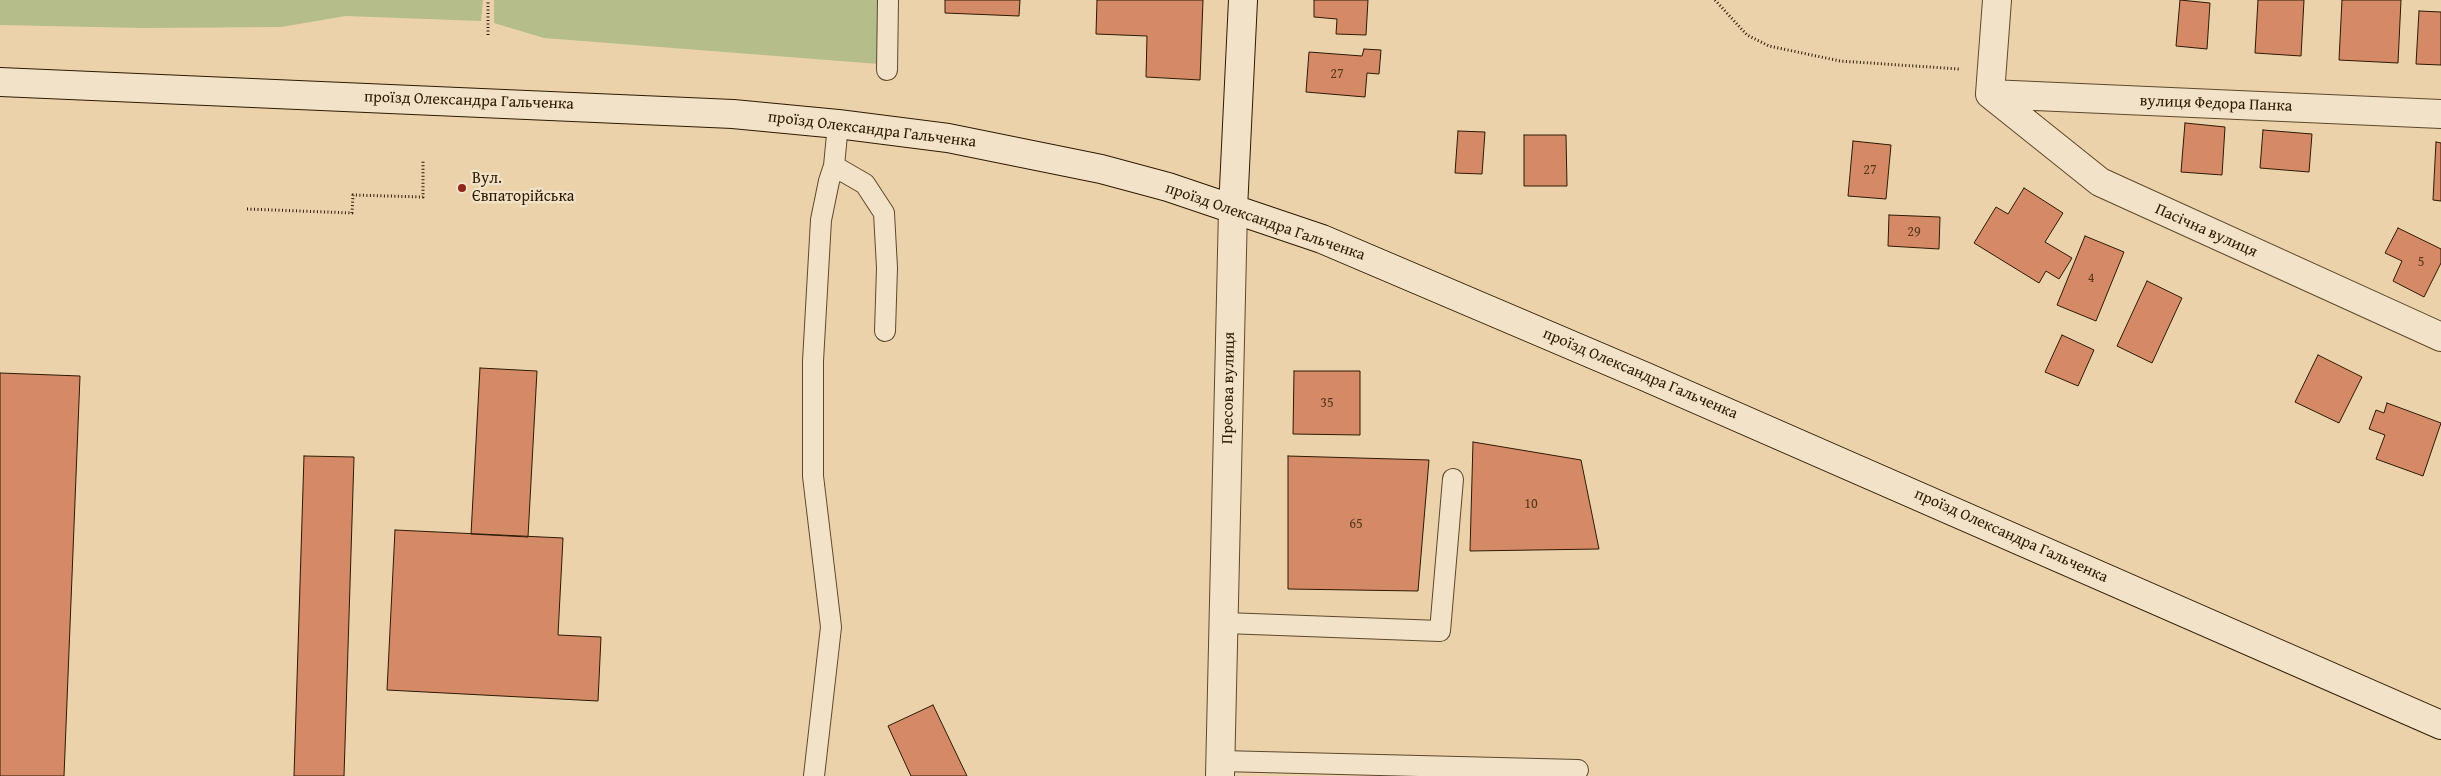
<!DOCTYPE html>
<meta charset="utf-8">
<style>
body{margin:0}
canvas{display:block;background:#ebd2ab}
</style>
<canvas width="2441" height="776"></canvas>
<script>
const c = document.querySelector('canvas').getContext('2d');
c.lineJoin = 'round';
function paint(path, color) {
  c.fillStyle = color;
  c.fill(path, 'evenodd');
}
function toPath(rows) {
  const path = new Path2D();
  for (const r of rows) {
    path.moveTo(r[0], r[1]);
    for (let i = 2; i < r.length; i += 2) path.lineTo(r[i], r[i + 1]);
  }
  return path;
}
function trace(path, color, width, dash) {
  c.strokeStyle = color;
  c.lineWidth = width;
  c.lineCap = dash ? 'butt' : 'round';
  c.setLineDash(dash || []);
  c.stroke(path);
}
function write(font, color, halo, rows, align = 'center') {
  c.font = font + ' "Gentium Book Plus",serif';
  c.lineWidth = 4.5;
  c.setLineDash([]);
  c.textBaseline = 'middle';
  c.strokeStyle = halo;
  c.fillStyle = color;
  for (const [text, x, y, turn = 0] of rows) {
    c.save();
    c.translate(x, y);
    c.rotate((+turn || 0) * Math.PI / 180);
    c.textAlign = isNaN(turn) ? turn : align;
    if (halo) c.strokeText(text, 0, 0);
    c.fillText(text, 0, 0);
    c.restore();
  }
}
paint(toPath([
 [0,0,483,0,481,21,346,16,281,27,143,28,0,25],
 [494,0,881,0,879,64,544,38,494,23]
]), '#b5bd8b');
const building = toPath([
 [945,0,1020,0,1019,16,945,13,945,0],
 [1097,0,1203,0,1200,80,1146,77,1147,36,1096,34,1097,0],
 [1314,0,1368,0,1366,35,1336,34,1337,19,1314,17,1314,0],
 [2180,0,2210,3,2207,49,2176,46,2180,0],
 [2258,0,2304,0,2301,56,2255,53,2258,0],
 [2342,0,2401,0,2398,63,2339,60,2342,0],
 [2419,11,2441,12,2441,65,2416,64,2419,11],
 [1364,49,1381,50,1379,74,1367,73,1365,97,1306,92,1309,52,1362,56,1364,49],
 [2185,123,2225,127,2222,175,2181,172,2185,123],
 [2263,130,2312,134,2309,172,2260,168,2263,130],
 [1458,131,1485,132,1482,174,1455,173,1458,131],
 [1524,135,1566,135,1567,186,1524,186,1524,135],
 [1853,141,1891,145,1886,199,1848,196,1853,141],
 [2436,142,2441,143,2441,201,2433,200,2436,142],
 [2024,188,2063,213,2045,242,2072,258,2059,279,2046,271,2039,283,1974,243,1996,207,2008,214,2024,188],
 [1889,215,1940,217,1939,249,1888,246,1889,215],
 [2398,228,2441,249,2441,263,2424,297,2393,281,2402,261,2385,253,2398,228],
 [2085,236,2124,252,2096,321,2057,305,2085,236],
 [2147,281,2182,298,2152,363,2117,346,2147,281],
 [2062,335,2094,350,2078,386,2045,372,2062,335],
 [2318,355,2362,377,2339,423,2295,402,2318,355],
 [480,368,537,371,528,537,471,534,480,368],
 [1294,371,1360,371,1360,435,1293,434,1294,371],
 [0,373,80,376,64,776,0,776,0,373],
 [2387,403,2441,423,2423,476,2376,459,2385,435,2369,429,2376,410,2384,413,2387,403],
 [1473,442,1581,460,1599,549,1470,551,1473,442],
 [304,456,354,457,344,776,294,776,304,456],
 [1288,456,1429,460,1418,591,1288,589,1288,456],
 [395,530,563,538,558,635,601,637,598,701,387,690,395,530],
 [933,705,967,776,911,776,888,726,933,705]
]);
paint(building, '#d58a67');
trace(building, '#2e1a00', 1);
const lane = toPath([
 [887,70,888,0],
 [838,124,834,166,865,184,884,213,887,268,885,331],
 [1225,623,1440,631,1453,479],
 [1221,761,1578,770],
 [814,776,831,627,813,476,813,361,821,220,829,181,834,166]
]);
const street = toPath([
 [1990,94,2100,182,2441,337],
 [1990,94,2441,114],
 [1990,94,1997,0],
 [1220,776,1233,209]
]);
const secondary = toPath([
 [0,82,733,114,838,124,948,138,1101,169,1168,187,1322,239,1646,377,2441,725],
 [1233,209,1243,0]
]);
trace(lane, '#5d482b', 22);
trace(street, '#5d482b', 30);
trace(secondary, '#2e1a00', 30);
trace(toPath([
 [1715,0,1747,35,1769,46,1840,61,1959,69],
 [488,35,488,0],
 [247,209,352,213,353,195,423,197,423,161]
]), '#2e1a00', 3, [1, 2.5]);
trace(lane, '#f2e2c8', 20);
trace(street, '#f2e2c8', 28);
trace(secondary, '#f2e2c8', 28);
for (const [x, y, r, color] of [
 [462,188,5,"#8f2418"]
]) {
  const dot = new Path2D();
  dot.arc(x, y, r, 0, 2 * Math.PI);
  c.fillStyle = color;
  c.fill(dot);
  trace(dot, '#f2e2c8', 2);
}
write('14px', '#58361a', null, [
 ["27",1337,74],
 ["27",1870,170],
 ["29",1914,232],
 ["5",2421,262],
 ["4",2091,278],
 ["35",1327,403],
 ["10",1531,504],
 ["65",1356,524]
]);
write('16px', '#2e1a00', '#f2e2c8', [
 ["проїзд Олександра Гальченка",469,101,2],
 ["вулиця Федора Панка",2216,104,2],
 ["проїзд Олександра Гальченка",872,130,7],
 ["проїзд Олександра Гальченка",1265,222,19],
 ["Пасічна вулиця",2206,231,24],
 ["проїзд Олександра Гальченка",1640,374,23],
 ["Пресова вулиця",1229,388,-89],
 ["проїзд Олександра Гальченка",2011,536,24]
]);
write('16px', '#2e1a00', '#f2e2c8', [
 ["Вул.",472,179],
 ["Євпаторійська",472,197]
], 'left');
</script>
